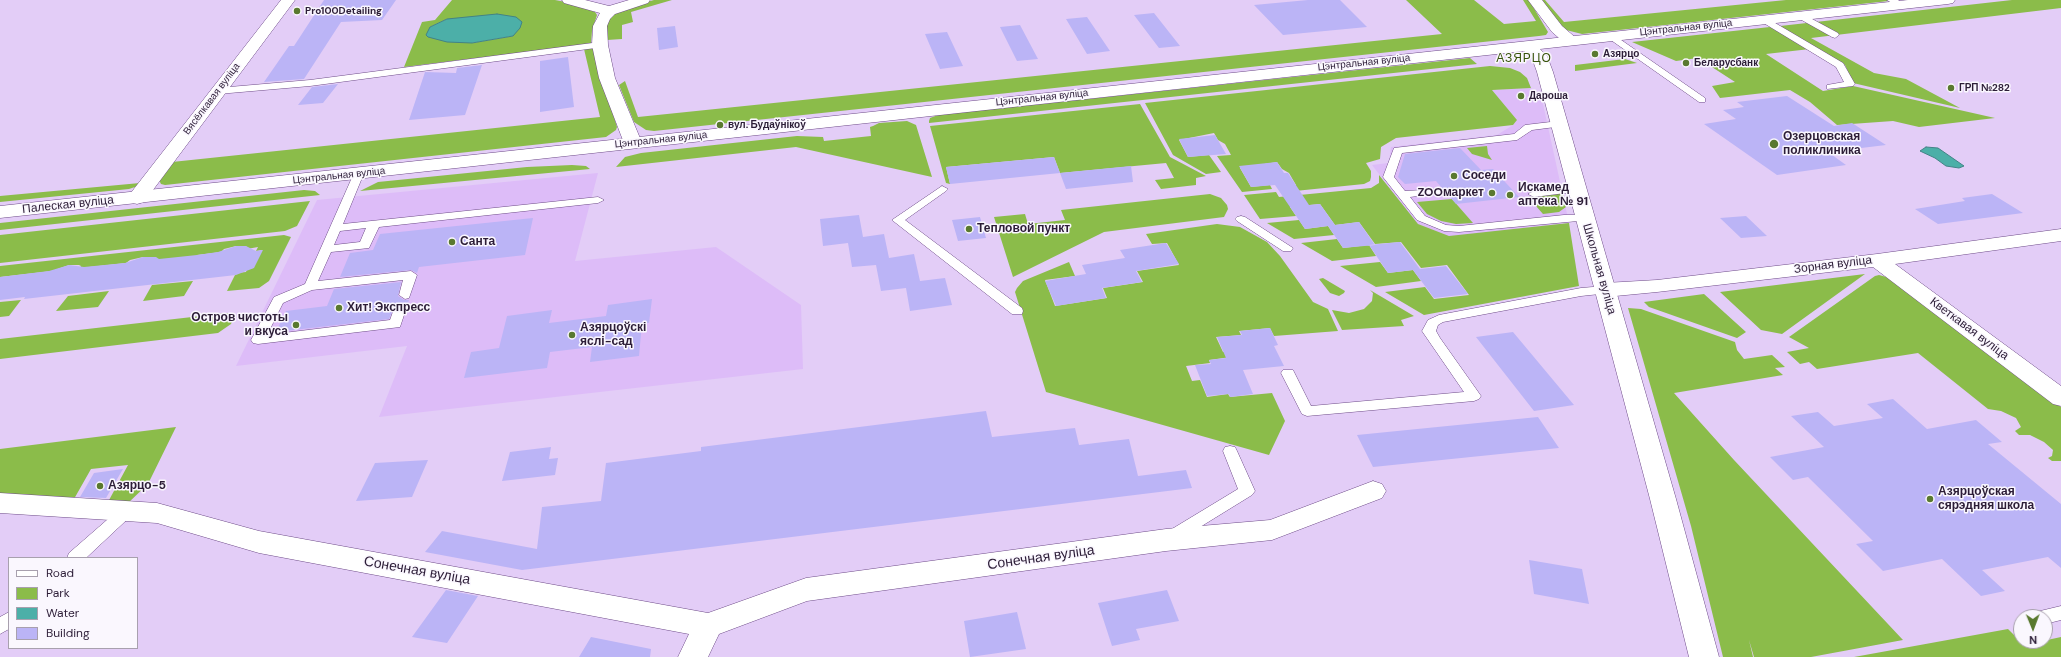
<!DOCTYPE html>
<meta charset="utf-8">
<style>
body{margin:0}
#map{position:relative;width:2061px;height:657px;overflow:hidden;background:#e3cdf7;font-family:"DM Sans",sans-serif}
canvas{display:block}
.legend{position:absolute;left:8px;top:557px;width:130px;height:92px;box-sizing:border-box;background:#faf7fe;border:1px solid #a8a0ae;margin:0;padding:5px 7px;list-style:none;font-size:12px;color:#2c1d37}
.legend li{display:flex;align-items:center;gap:8px;height:20px}
.legend b{width:20px;border:1px solid #a8a0ae}
.north{position:absolute;left:2013px;top:609px;width:40px;height:40px;box-sizing:border-box;background:#faf7fe;border:1px solid #a8a0ae;border-radius:50%;rotate:179deg;font-size:11px;font-weight:700;line-height:16px;text-align:center;color:#2c1d37}
.north::after{content:'';display:block;margin:auto;width:14px;height:18px;background:#59792f;clip-path:polygon(50% 0,100% 100%,50% 72%,0 100%)}
</style>
<div id="map">
<canvas width="2061" height="657"></canvas>
<ul class="legend">
<li><b style="height:5px;background:#fff"></b>Road</li>
<li><b style="height:11px;background:#8bbc4a"></b>Park</li>
<li><b style="height:11px;background:#4cafa8"></b>Water</li>
<li><b style="height:11px;background:#bbb4f6"></b>Building</li>
</ul>
<div class="north">N</div>
</div>
<script>
const c = document.querySelector('canvas').getContext('2d');
c.lineJoin = 'round';
function paint(path, color) {
  c.fillStyle = color;
  c.fill(path, 'evenodd');
}
function toPath(rows) {
  const path = new Path2D();
  for (const r of rows) {
    path.moveTo(r[0], r[1]);
    for (let i = 2; i < r.length; i += 2) path.lineTo(r[i], r[i + 1]);
  }
  return path;
}
function trace(path, color, width, dash) {
  c.strokeStyle = color;
  c.lineWidth = width;
  c.lineCap = dash ? 'butt' : 'round';
  c.setLineDash(dash || []);
  c.stroke(path);
}
function write(font, color, halo, rows, align = 'center') {
  c.font = font + ' "DM Sans",sans-serif';
  c.lineWidth = 3;
  c.setLineDash([]);
  c.textBaseline = 'middle';
  c.strokeStyle = halo;
  c.fillStyle = color;
  for (const [text, x, y, turn = 0] of rows) {
    c.save();
    c.translate(x, y);
    c.rotate((+turn || 0) * Math.PI / 180);
    c.textAlign = isNaN(turn) ? turn : align;
    if (halo) c.strokeText(text, 0, 0);
    c.fillText(text, 0, 0);
    c.restore();
  }
}
paint(toPath([
 [1531,88,1543,104,1569,223,1449,237,1418,224,1372,165,1389,163,1391,147,1497,135,1513,125,1517,120,1492,90],
 [598,173,575,261,716,247,801,305,803,369,379,417,407,346,236,366,317,200]
]), '#ddbcf8');
paint(toPath([
 [452,0,555,0,571,3,595,12,597,15,592,31,591,44,404,67,422,22,435,20],
 [447,19,513,36,472,43,430,27],
 [654,0,672,0,631,12,633,22,622,25,622,39,607,40,607,22,616,13,625,8],
 [1406,0,1474,0,1504,24,1536,21,1523,0,1529,0,1548,32,1546,35,1539,36,654,131,646,130,634,122,619,85,625,81,638,117,1442,34],
 [1542,0,1545,0,1564,22,1786,0,1898,0,1582,34,1566,30,1552,15],
 [2012,0,2061,0,2061,8,1811,38,1874,73,1906,79,1960,108,1853,83,1845,65,1780,26],
 [1770,27,1810,49,1766,54,1823,91,1853,86,1995,118,1919,127,1893,121,1837,125,1810,102,1790,90,1720,98,1712,86,1735,82,1698,58,1676,61,1632,42],
 [591,48,594,49,617,127,616,130,606,137,165,185,161,184,159,180,172,162,600,117,584,49],
 [1470,58,1477,64,929,123,929,121,930,118,938,115],
 [1625,59,1637,63,1575,71,1575,65],
 [1490,66,1510,68,1520,72,1527,78,1531,88,1492,90,1517,120,1513,125,1396,138,1381,147,1380,159,1366,163,1371,171,1371,177,1370,181,1364,184,1285,192,1281,186,1296,185,1289,173,1282,169,1277,162,1240,168,1251,187,1270,185,1272,189,1242,192,1217,156,1231,155,1225,144,1218,140,1214,133,1179,140,1188,157,1209,155,1221,172,1206,174,1173,155,1145,103],
 [1140,104,1170,157,1206,176,1196,178,1196,185,1161,189,1155,180,1174,178,1166,163,1060,173,1054,157,946,167,950,184,946,183,930,126],
 [907,121,916,125,932,177,796,147,616,167,625,157,641,153,797,136,823,137,824,141,871,136,870,127,873,126,879,123],
 [1487,146,1488,154,1492,160,1472,154,1467,148],
 [572,165,586,166,590,169,360,191,378,182,527,167],
 [1379,175,1418,224,1449,236,1569,223,1579,286,1424,315,1385,292,1425,287,1434,299,1469,295,1447,265,1421,268,1401,242,1375,244,1359,222,1335,225,1320,204,1290,207,1296,216,1260,219,1244,195,1276,192,1279,197,1371,188,1379,183],
 [140,183,135,187,129,189,0,202,0,196],
 [304,190,315,191,320,195,0,230,0,223],
 [1563,193,1566,207,1559,212,1543,214,1528,197],
 [1210,194,1221,198,1227,205,1228,209,1224,217,1104,232,1013,277,994,217,1025,214,1028,224,1065,220,1061,210],
 [1452,199,1473,223,1456,224,1441,221,1427,214,1417,202],
 [310,201,297,226,285,231,0,263,0,235],
 [1299,220,1305,229,1328,226,1334,235,1294,239,1267,223],
 [1217,224,1240,227,1267,242,1280,256,1313,302,1328,309,1338,331,1274,336,1270,328,1239,331,1241,335,1216,337,1223,352,1229,351,1231,357,1209,360,1210,363,1186,366,1192,381,1200,380,1207,397,1228,394,1230,397,1272,393,1285,421,1269,455,1046,392,1015,292,1017,288,1023,281,1069,262,1075,276,1045,280,1055,306,1107,298,1103,288,1143,282,1137,271,1179,265,1167,243,1152,244,1146,234],
 [284,235,291,237,269,281,259,288,227,291,236,273,246,272,247,269,253,268,262,250,256,251,258,247,247,249,246,246,236,246,224,249,221,252,197,255,196,258,156,260,155,257,143,257,130,260,126,263,80,268,81,266,79,265,69,265,52,271,0,277,0,266],
 [1337,239,1343,248,1369,245,1376,256,1332,261,1301,243],
 [1380,262,1388,273,1413,270,1421,281,1376,287,1340,266],
 [1865,274,1782,334,1761,330,1720,292],
 [1879,275,1890,278,2061,407,2061,461,2052,461,2048,458,2052,456,2053,450,2044,442,2030,435,2019,435,2015,431,2021,427,2016,418,2001,411,1988,409,1918,353,1817,369,1809,362,1800,364,1787,352,1809,348,1789,337,1875,276],
 [1323,278,1345,291,1344,293,1339,296,1330,293,1319,279],
 [193,281,184,296,143,301,152,285],
 [1370,290,1414,316,1401,320,1404,326,1342,330,1332,310,1349,313,1364,309,1372,301,1373,293],
 [109,291,98,307,56,311,68,296],
 [1704,294,1746,332,1737,338,1649,307,1644,302],
 [21,300,9,316,0,317,0,302],
 [1628,308,1641,309,1735,342,1737,350,1744,359,1772,355,1785,367,1775,368,1783,375,1674,393,1734,460,1903,640,1811,657,1754,657,1749,640,1753,657,1723,657,1691,526],
 [227,313,232,315,233,319,231,324,218,333,0,359,0,339],
 [176,427,148,484,127,504,108,502,128,465,91,469,74,499,0,495,0,449],
 [2008,629,2024,645,2061,637,2061,657,1854,657]
]), '#8bbc4a');
const water = toPath([
 [497,14,516,17,522,22,520,28,513,36,472,43,447,42,428,37,426,35,430,27,447,19,497,14],
 [1926,147,1938,148,1964,166,1959,168,1946,166,1935,158,1920,151,1926,147]
]);
paint(water, '#4cafa8');
trace(water, '#428386', 1);
paint(toPath([
 [324,0,396,0,382,20,341,22,304,79,264,82,289,46,294,46],
 [1308,0,1340,0,1367,27,1283,35,1254,5],
 [1154,13,1180,46,1159,48,1134,15],
 [1087,17,1110,51,1087,54,1066,19],
 [1020,25,1038,59,1017,61,1000,27],
 [675,26,678,47,659,50,657,28],
 [947,32,963,66,940,69,925,34],
 [568,57,574,107,540,112,540,61],
 [482,65,465,115,409,120,425,72,456,73,457,68],
 [338,84,323,103,298,105,312,87],
 [1787,96,1834,126,1852,123,1886,145,1828,152,1846,165,1777,175,1704,124,1736,119,1723,110,1744,107,1737,102],
 [1215,135,1226,154,1188,157,1179,139],
 [1460,148,1481,170,1493,169,1519,197,1456,204,1436,181,1405,184,1398,177,1405,154],
 [1054,157,1060,173,950,184,946,167],
 [1277,162,1284,173,1288,173,1309,205,1320,204,1335,225,1359,222,1375,245,1343,248,1328,226,1305,229,1275,185,1251,187,1239,166],
 [1131,166,1133,182,1066,189,1060,173],
 [1992,194,2023,213,1938,224,1915,209,1965,201,1962,198],
 [859,215,863,237,884,234,889,258,914,254,920,281,945,278,952,305,910,311,906,288,881,291,876,265,852,267,848,243,823,246,820,219],
 [1746,216,1767,236,1741,238,1720,218],
 [980,217,986,238,958,241,952,220],
 [533,218,525,255,419,267,417,273,411,270,340,277,350,253,373,250,380,234],
 [1400,242,1420,269,1446,266,1468,294,1434,298,1413,270,1388,273,1369,245],
 [1166,243,1179,264,1136,271,1142,282,1102,288,1106,298,1056,306,1045,281,1086,274,1082,265,1125,258,1120,250],
 [236,246,246,246,256,251,263,250,254,268,236,275,24,299,25,297,0,300,0,277,49,271,69,265,84,267,125,263,143,257,156,257,159,259,197,255,218,252],
 [401,282,398,296,404,300,409,300,407,305,395,305,389,319,276,332,286,311,327,306,334,289],
 [652,299,649,323,642,323,639,356,590,362,592,347,550,352,547,368,464,378,471,352,499,348,507,316,552,310,549,323,606,316,608,305],
 [1270,328,1278,345,1274,346,1284,366,1243,370,1253,394,1230,397,1229,394,1207,396,1195,365,1211,364,1209,360,1226,358,1217,337,1242,335,1240,331],
 [1513,332,1574,405,1534,411,1476,337],
 [1893,399,1927,429,1976,420,2002,442,1988,444,2061,504,2061,568,2048,557,1982,570,2005,591,1981,596,1942,559,1883,571,1856,544,1873,541,1808,477,1793,480,1770,457,1824,447,1791,416,1818,412,1834,426,1883,418,1867,404],
 [986,411,992,437,1075,428,1079,445,1129,439,1138,476,1186,470,1192,488,522,570,425,552,442,531,537,549,542,507,601,501,606,463,701,451,701,447],
 [1538,417,1559,448,1373,467,1357,435],
 [551,447,549,459,558,458,555,475,502,481,510,452],
 [428,460,412,497,356,501,375,463],
 [123,469,106,498,80,497,94,473],
 [1529,560,1582,569,1589,604,1534,594],
 [446,590,478,596,447,643,412,637],
 [1167,590,1179,621,1136,629,1140,640,1112,646,1098,603],
 [1017,612,1026,649,970,657,964,621],
 [591,637,651,649,650,657,579,657]
]), '#bbb4f6');
const lane = toPath([
 [1887,0,1898,0,1905,5,1901,8,1898,7,1887,0],
 [1801,13,1838,33,1839,35,1835,38,1832,37,1798,18,1797,16,1801,13],
 [1765,17,1843,63,1855,84,1853,86,1827,89,1827,85,1844,82,1836,67,1762,22,1762,18,1765,17],
 [1611,33,1705,98,1705,102,1699,102,1608,38,1608,34,1611,33],
 [600,42,603,43,603,47,310,86,218,94,213,91,218,88,310,80,600,42],
 [1559,121,1564,124,1563,126,1532,130,1517,140,1402,153,1394,177,1405,191,1441,189,1443,191,1441,193,1410,197,1425,216,1446,225,1459,226,1564,215,1585,215,1589,216,1591,218,1589,220,1459,232,1444,231,1417,220,1383,177,1394,148,1514,134,1525,125,1559,121],
 [359,170,364,173,343,224,598,197,604,200,598,203,379,227,369,248,331,252,318,281,411,271,417,275,409,298,405,299,399,295,403,280,312,290,283,303,267,335,390,320,395,306,400,305,406,309,400,327,258,344,253,343,251,340,274,297,305,284,354,173,359,170],
 [366,228,360,242,334,245,340,231,366,228],
 [942,186,948,189,946,191,905,220,1022,308,1023,311,1022,314,1012,314,892,220,942,186],
 [1577,186,1581,187,1583,189,1581,191,1534,197,1528,194,1534,191,1577,186],
 [1241,216,1245,217,1293,248,1291,251,1283,251,1237,221,1235,219,1237,217,1241,216],
 [1605,286,1611,290,1609,293,1581,296,1443,322,1438,325,1436,331,1440,338,1481,396,1479,399,1474,401,1307,416,1302,414,1281,373,1283,370,1293,370,1311,406,1464,392,1422,331,1428,320,1439,315,1581,288,1605,286],
 [1230,446,1235,447,1237,451,1255,491,1252,495,1179,540,1173,542,1167,540,1165,536,1167,532,1238,489,1223,451,1225,447,1230,446],
 [128,504,133,506,136,510,133,514,86,558,67,558,69,553,123,506,128,504],
 [2061,606,2061,620,2045,624,2045,617,2033,617,2036,612,2061,606],
 [9,612,9,629,0,634,0,617,9,612]
]);
const street = toPath([
 [281,0,295,0,144,202,137,204,130,202,128,198,130,194,281,0],
 [562,0,585,0,609,6,629,0,650,0,648,3,615,14,610,19,607,26,608,45,615,78,642,143,639,147,633,148,627,147,624,143,599,78,592,45,593,26,600,13,564,3,562,0],
 [1528,0,1542,0,1562,26,1576,38,1579,41,1576,44,1566,44,1552,32,1528,0],
 [2061,229,2061,241,1895,264,2061,386,2061,406,2053,404,1873,267,1657,292,1605,297,1598,295,1594,290,1598,285,1605,283,1657,280,1877,254,2061,229],
 [1373,481,1382,484,1386,491,1382,498,1272,540,1166,551,807,601,719,634,708,657,678,657,689,634,259,553,157,523,0,513,0,493,157,503,259,531,708,613,806,578,1166,529,1270,520,1373,481]
]);
const secondary = toPath([
 [1908,0,1955,0,1953,3,1948,4,1540,49,1547,56,1553,72,1676,499,1719,657,1689,657,1650,499,1537,72,1532,58,1524,51,0,218,0,206,1908,0]
]);
trace(lane, '#6e4c88', 1);
trace(street, '#6e4c88', 1);
trace(secondary, '#6e4c88', 1);
paint(lane, '#fff');
paint(street, '#fff');
paint(secondary, '#fff');
for (const [x, y, r, color] of [
 [297,11,4,"#59792f"],
 [1595,54,4,"#59792f"],
 [1686,63,4,"#59792f"],
 [1951,88,4,"#59792f"],
 [1521,96,4,"#59792f"],
 [720,125,4,"#59792f"],
 [1774,144,5,"#59792f"],
 [1454,176,4,"#59792f"],
 [1492,193,4,"#59792f"],
 [1510,195,4,"#59792f"],
 [969,229,4,"#59792f"],
 [452,242,4,"#59792f"],
 [339,308,4,"#59792f"],
 [296,325,4,"#59792f"],
 [572,335,4,"#59792f"],
 [100,486,4,"#59792f"],
 [1930,499,4,"#59792f"]
]) {
  const dot = new Path2D();
  dot.arc(x, y, r, 0, 2 * Math.PI);
  c.fillStyle = color;
  c.fill(dot);
  trace(dot, '#faf7fe', 1.5);
}
write('bold 10px', '#2c1d37', '#faf7fe', [
 ["Pro100Detailing",305,11],
 ["Азярцо",1603,54],
 ["Беларусбанк",1694,63],
 ["ГРП №282",1959,88],
 ["Дароша",1529,96],
 ["вул. Будаўнікоў",728,125]
], 'left');
write('10px', '#2c1d37', '#faf7fe', [
 ["Цэнтральная вуліца",1686,28,-6],
 ["Цэнтральная вуліца",1364,63,-6],
 ["Цэнтральная вуліца",1042,98,-6],
 ["Вясёлкавая вуліца",212,99,-53],
 ["Цэнтральная вуліца",661,140,-6],
 ["Цэнтральная вуліца",339,176,-6]
]);
c.letterSpacing = '1px';
write('12px', '#38530b', '#faf7fe', [
 ["АЗЯРЦО",1524,59]
]);
c.letterSpacing = '0px';
write('bold 12px', '#2c1d37', '#faf7fe', [
 ["Озерцовская",1783,137],
 ["поликлиника",1783,151],
 ["Соседи",1462,176],
 ["Искамед",1518,188],
 ["аптека № 91",1518,202],
 ["ZOOмаркет",1484,193,"right"],
 ["Тепловой пункт",977,229],
 ["Санта",460,242],
 ["Хит! Экспресс",347,308],
 ["Остров чистоты",288,318,"right"],
 ["и вкуса",288,332,"right"],
 ["Азярцоўскі",580,328],
 ["яслі-сад",580,342],
 ["Азярцо-5",108,486],
 ["Азярцоўская",1938,492],
 ["сярэдняя школа",1938,506]
], 'left');
write('12px', '#2c1d37', '#faf7fe', [
 ["Палеская вуліца",68,205,-6],
 ["Зорная вуліца",1833,265,-7],
 ["Школьная вуліца",1599,269,74],
 ["Кветкавая вуліца",1969,329,37]
]);
write('14px', '#2c1d37', '#faf7fe', [
 ["Сонечная вуліца",1041,558,-8],
 ["Сонечная вуліца",417,571,10]
]);
</script>
